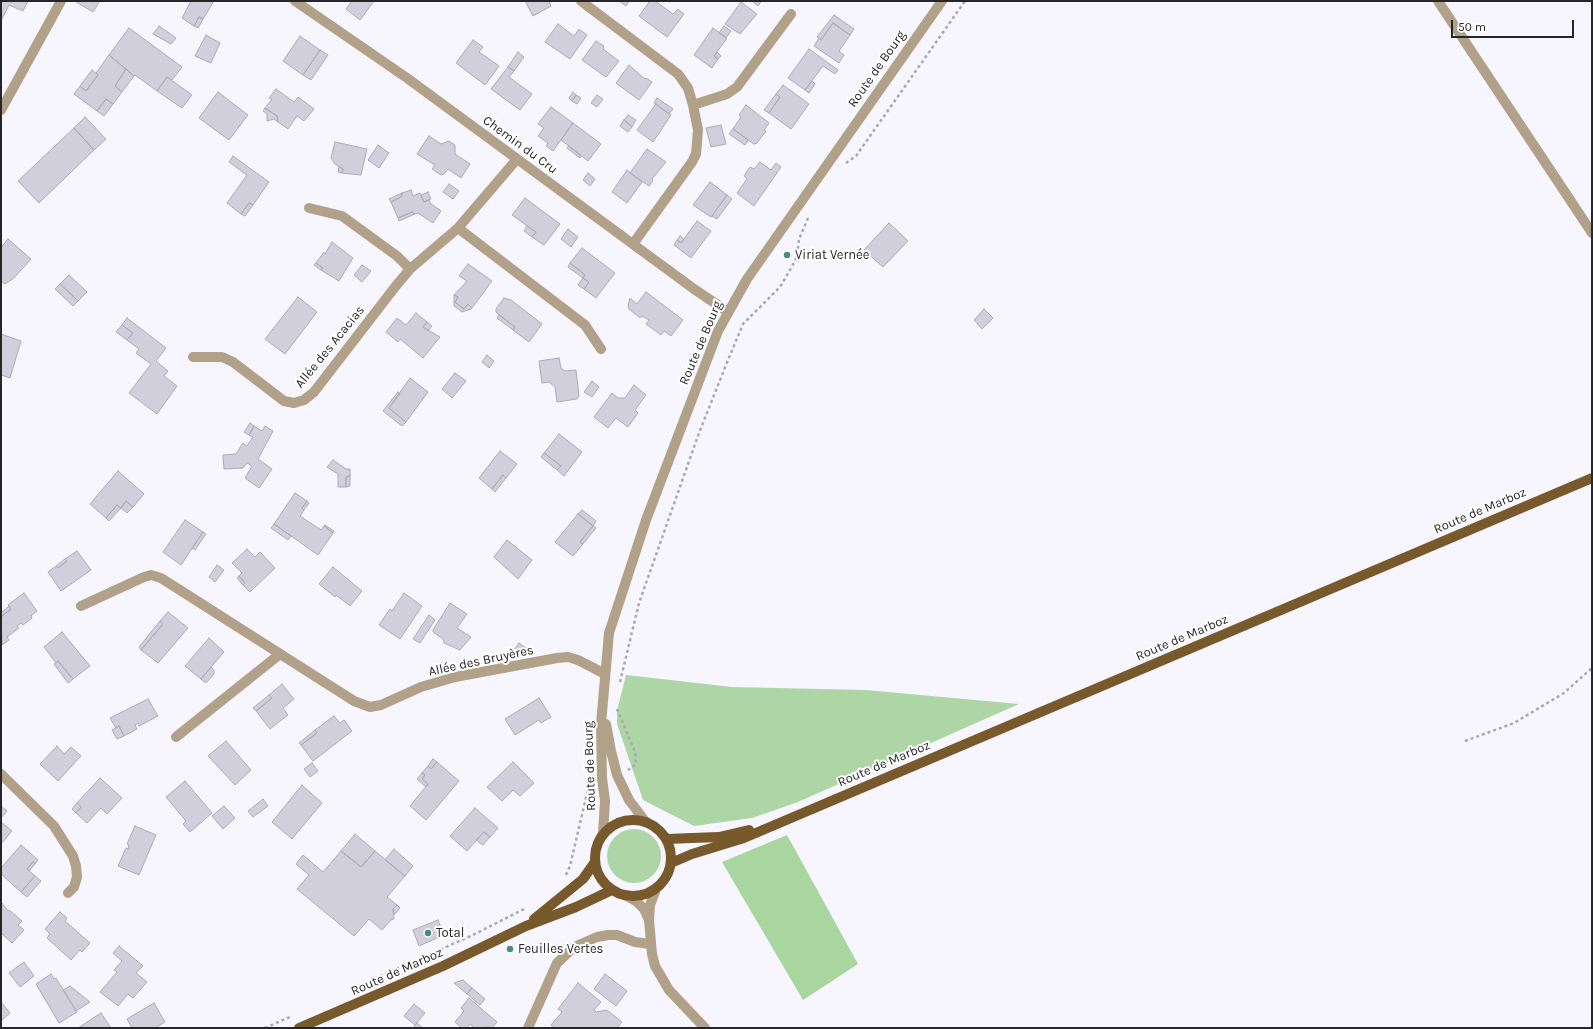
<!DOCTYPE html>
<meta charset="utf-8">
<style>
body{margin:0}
#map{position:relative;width:1593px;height:1029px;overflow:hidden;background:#f7f6fe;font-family:Karla,sans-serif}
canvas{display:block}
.frame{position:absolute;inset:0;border:2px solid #26252a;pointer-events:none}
.scale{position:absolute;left:1451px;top:20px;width:123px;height:18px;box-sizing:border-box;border:2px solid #26252a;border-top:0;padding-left:5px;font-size:12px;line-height:14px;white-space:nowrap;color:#26252a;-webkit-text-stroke:3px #fff;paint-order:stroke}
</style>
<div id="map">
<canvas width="1593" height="1029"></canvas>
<div class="frame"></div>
<div class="scale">50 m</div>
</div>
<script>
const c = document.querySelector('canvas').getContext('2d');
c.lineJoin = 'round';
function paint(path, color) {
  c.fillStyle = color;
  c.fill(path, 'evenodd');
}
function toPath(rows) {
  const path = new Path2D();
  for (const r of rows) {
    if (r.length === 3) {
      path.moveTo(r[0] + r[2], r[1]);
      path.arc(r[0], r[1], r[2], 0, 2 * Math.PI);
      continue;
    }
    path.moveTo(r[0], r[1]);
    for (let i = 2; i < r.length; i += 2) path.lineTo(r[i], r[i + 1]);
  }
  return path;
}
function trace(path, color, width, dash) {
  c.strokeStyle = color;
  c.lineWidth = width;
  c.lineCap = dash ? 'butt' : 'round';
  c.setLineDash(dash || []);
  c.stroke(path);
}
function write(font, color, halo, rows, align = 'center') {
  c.font = font + ' Karla,sans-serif';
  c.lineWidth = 4;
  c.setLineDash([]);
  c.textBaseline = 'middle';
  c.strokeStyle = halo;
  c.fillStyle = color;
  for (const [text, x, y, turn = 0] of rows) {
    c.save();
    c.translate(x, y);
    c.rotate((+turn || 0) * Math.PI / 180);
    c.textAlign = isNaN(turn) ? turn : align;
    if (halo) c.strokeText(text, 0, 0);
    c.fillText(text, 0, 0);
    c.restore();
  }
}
paint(toPath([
 [626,675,732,687,866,690,1019,704,798,802,752,818,694,826,643,800,617,724,617,711],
 [634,856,27]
]), '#aed5a5');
paint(toPath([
 [787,835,858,964,803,1000,722,862]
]), '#a9d59f');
const building = toPath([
 [1,1,28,1,23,11,9,5,1,21,1,1],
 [77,1,100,1,93,12,76,2,77,1],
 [191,1,214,1,203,19,199,17,194,26,182,18,191,1],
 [352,1,374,1,360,20,346,9,352,1],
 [525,1,549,1,551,6,533,16,525,1],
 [619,1,629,1,626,6,619,1],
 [650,1,655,1,673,14,678,9,684,14,667,37,639,16,650,1],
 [752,1,761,1,758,6,752,1],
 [741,2,757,14,740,34,725,24,741,2],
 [834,15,854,29,850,35,833,23,821,40,817,37,834,15],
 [199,17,203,19,198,28,194,26,199,17],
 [833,23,850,35,839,51,844,55,839,63,814,46,819,38,821,40,833,23],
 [558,24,574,36,579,29,587,35,570,59,545,42,558,24],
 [159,26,176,38,171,44,153,34,159,26],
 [724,26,731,31,726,38,719,33,724,26],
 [129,28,182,67,172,80,167,77,157,91,135,75,134,76,109,55,129,28],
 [713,28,727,38,714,56,718,59,712,68,694,55,713,28],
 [206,35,220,43,211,63,195,56,206,35],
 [300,36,320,50,303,75,283,61,300,36],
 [473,40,483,47,479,52,499,66,485,85,456,63,473,40],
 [596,41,604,46,603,49,619,61,606,77,582,60,596,41],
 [809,49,838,70,835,74,823,66,805,90,788,78,809,49],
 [320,50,328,55,311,80,303,75,320,50],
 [518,52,524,57,514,71,508,67,518,52],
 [717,52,721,56,718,59,714,56,717,52],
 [109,55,126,69,115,86,122,92,113,104,106,99,97,111,74,94,80,86,86,91,98,75,96,73,109,55],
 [629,65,645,79,646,78,652,82,639,100,616,83,629,65],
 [508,67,514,71,509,77,532,94,520,110,491,89,508,67],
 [126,69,134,76,122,92,115,86,126,69],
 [92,70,98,75,86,91,80,86,92,70],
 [167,77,192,95,182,108,157,91,167,77],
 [812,81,815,84,809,93,805,90,812,81],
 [783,85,809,104,791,129,769,113,780,97,776,94,783,85],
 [276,89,294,102,298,97,314,109,304,121,297,116,288,129,278,122,277,116,265,108,272,99,269,98,276,89],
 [218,92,248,115,229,140,199,118,218,92],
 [573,92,576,95,572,101,569,98,573,92],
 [776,94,780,97,769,113,764,110,776,94],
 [576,95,581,98,577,104,572,101,576,95],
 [597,95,603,99,597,107,591,103,597,95],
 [657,98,673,109,669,114,654,103,657,98],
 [106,99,113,104,104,116,97,111,106,99],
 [656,104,671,115,653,142,637,130,656,104],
 [746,105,769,123,764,130,766,131,757,143,754,144,733,129,741,117,739,115,746,105],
 [551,107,573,123,553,151,546,146,548,143,538,136,544,128,538,124,551,107],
 [265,108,277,116,278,122,274,119,267,121,267,114,263,111,265,108],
 [628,115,636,120,632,127,624,120,628,115],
 [85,117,106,139,94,150,74,128,85,117],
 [624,120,632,127,628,132,620,126,624,120],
 [573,123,601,144,588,161,561,140,573,123],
 [721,125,726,144,711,147,706,128,721,125],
 [74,128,94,150,39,203,18,181,74,128],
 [733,129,748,140,745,145,729,134,733,129],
 [429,136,441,144,449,141,455,145,455,154,470,164,461,178,448,169,444,174,441,175,432,169,435,165,417,154,429,136],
 [335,142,367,149,361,175,342,173,343,169,335,164,331,158,335,142],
 [378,145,389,153,379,168,368,160,378,145],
 [569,146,581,156,580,158,567,148,569,146],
 [647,149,666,162,652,179,653,180,649,186,630,173,647,149],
 [233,156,269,182,253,205,249,203,241,214,227,203,247,175,229,162,233,156],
 [760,162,771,170,776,163,781,167,754,206,737,193,747,179,744,176,750,167,754,169,760,162],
 [339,167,343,169,342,173,338,172,339,167],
 [627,170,642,182,627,203,612,192,627,170],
 [588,173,595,179,590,186,583,180,588,173],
 [710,182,727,195,711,217,693,205,710,182],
 [449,184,459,191,453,199,443,192,449,184],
 [411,190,413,196,420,193,424,202,429,200,430,203,441,211,433,223,418,213,415,214,412,212,398,218,391,202,401,197,402,193,411,190],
 [428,192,431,199,424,202,421,195,428,192],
 [402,193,401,197,391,202,389,199,402,193],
 [727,195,732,199,717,219,712,216,727,195],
 [525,198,560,224,544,245,532,237,536,232,512,215,525,198],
 [249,203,253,205,245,216,241,214,249,203],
 [412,212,415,214,399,221,398,218,412,212],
 [697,221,711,231,691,258,674,245,677,240,681,243,697,221],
 [889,223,908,241,883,267,864,250,889,223],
 [527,226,536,232,532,237,524,231,527,226],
 [568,229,578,237,571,247,561,239,568,229],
 [680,236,684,239,681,243,677,240,680,236],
 [8,239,31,259,14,278,5,284,1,281,1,248,8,239],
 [332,242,353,258,339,281,321,270,323,268,316,263,324,252,325,254,332,242],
 [582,248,615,273,596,298,584,289,589,282,583,278,585,275,570,263,582,248],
 [316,263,323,268,321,270,314,265,316,263],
 [570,263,585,275,583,278,568,267,570,263],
 [468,264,492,281,472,308,468,304,464,309,455,302,458,297,454,295,467,281,459,276,468,264],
 [362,265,371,271,362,282,354,275,362,265],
 [69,275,87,292,78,301,60,284,69,275],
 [583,278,589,282,584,289,578,285,583,278],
 [60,284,78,301,73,306,55,289,60,284],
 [646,292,683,320,671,336,664,331,661,335,646,324,649,320,642,316,640,318,629,309,628,306,630,298,637,304,646,292],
 [454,295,458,297,455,302,464,309,468,304,472,308,471,309,462,312,454,306,454,295],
 [298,297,317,312,285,354,265,339,298,297],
 [504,298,511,300,542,324,529,342,513,330,515,327,496,312,496,309,504,298],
 [984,309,993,318,982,329,974,320,984,309],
 [416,313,427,322,423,327,440,337,423,358,400,339,398,342,386,332,397,318,406,325,416,313],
 [499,315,515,327,513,330,497,318,499,315],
 [127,318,166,348,156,361,168,371,164,376,177,386,157,414,129,393,151,364,136,353,139,349,127,340,133,333,122,325,127,318],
 [427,322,432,326,428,331,423,327,427,322],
 [122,325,133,333,127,340,116,332,122,325],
 [1,334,21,341,10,378,1,375,1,334],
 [487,355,494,361,489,368,482,362,487,355],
 [559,358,561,368,565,371,576,370,579,396,577,399,557,402,555,387,549,382,542,383,539,361,559,358],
 [455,373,466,381,452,398,442,389,455,373],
 [410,378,428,392,406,422,389,408,410,378],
 [592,381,599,387,592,397,584,392,592,381],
 [634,385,646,395,635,410,638,413,628,427,616,418,608,428,594,417,612,393,618,398,625,398,634,385],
 [398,392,400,394,389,408,406,422,402,426,383,411,398,392],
 [250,423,254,426,249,435,244,432,250,423],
 [254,426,262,431,265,426,273,431,258,459,272,469,259,488,245,478,252,466,247,463,243,468,224,469,223,455,236,454,243,443,247,446,253,437,249,435,254,426],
 [559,434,582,452,564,476,557,470,561,466,544,453,559,434],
 [500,451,517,464,506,478,503,475,492,489,479,478,500,451],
 [544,453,561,466,557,470,541,457,544,453],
 [333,460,346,469,350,469,350,476,346,477,346,487,338,487,338,474,327,467,333,460],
 [118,471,144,494,133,507,126,501,121,508,117,505,106,518,90,504,118,471],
 [503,475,506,478,495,492,492,489,503,475],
 [350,476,350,486,346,487,346,477,350,476],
 [295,493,307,501,302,508,304,510,300,516,321,530,324,526,333,533,318,555,274,524,295,493],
 [126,501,133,507,127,513,121,508,126,501],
 [307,501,309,503,304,510,302,508,307,501],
 [117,505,121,508,109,521,106,518,117,505],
 [582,510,596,521,593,526,578,514,582,510],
 [578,514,593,526,580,542,583,544,573,556,555,542,578,514],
 [185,520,203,532,181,565,163,552,185,520],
 [274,524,291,536,288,540,271,528,274,524],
 [325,525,334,531,333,533,324,526,325,525],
 [593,526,596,528,583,544,580,542,593,526],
 [203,532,206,534,195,550,192,548,203,532],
 [507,540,532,560,518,579,494,557,507,540],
 [247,549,255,557,260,552,275,568,250,592,243,585,245,583,239,576,242,573,232,563,247,549],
 [77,551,91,570,61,591,48,572,56,566,58,568,67,561,65,559,77,551],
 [65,559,67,561,58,568,56,566,65,559],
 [217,565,224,570,215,582,209,577,217,565],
 [333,567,362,591,350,606,336,595,335,597,319,584,333,567],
 [239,576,245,583,243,585,237,578,239,576],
 [24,593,37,611,31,616,32,618,23,625,21,623,17,626,19,628,7,637,9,640,2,645,1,617,11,609,8,605,24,593],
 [404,593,422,606,400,639,379,625,390,609,392,611,404,593],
 [450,603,467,614,457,628,471,637,460,650,444,643,443,639,433,632,433,630,450,603],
 [9,606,11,609,1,617,1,613,9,606],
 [168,612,188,628,158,663,141,650,163,624,160,621,168,612],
 [429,615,435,620,420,643,413,639,429,615],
 [160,621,163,624,141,650,139,647,160,621],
 [62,632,90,666,73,679,58,661,56,663,44,647,62,632],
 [209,638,224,652,201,679,185,666,209,638],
 [519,643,526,648,521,655,514,650,519,643],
 [58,661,73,679,68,683,54,664,58,661],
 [211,667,214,670,214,674,207,682,204,682,201,679,211,667],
 [282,684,294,699,283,708,288,715,270,729,256,711,272,698,269,695,282,684],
 [269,695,272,698,256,711,253,708,269,695],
 [539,698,551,717,541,723,539,720,515,735,505,719,539,698],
 [148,699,158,716,139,726,138,723,135,725,137,729,124,736,119,726,116,728,110,718,148,699],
 [334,716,340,723,344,720,352,731,313,761,301,745,317,733,315,730,334,716],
 [119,726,124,736,117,739,112,730,119,726],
 [315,730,317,733,301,745,299,743,315,730],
 [226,741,251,770,235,785,208,756,226,741],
 [57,746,64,754,71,747,81,756,58,781,40,764,57,746],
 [433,759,437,762,431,769,428,766,433,759],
 [437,762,459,781,426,820,410,806,428,784,422,779,425,775,422,773,428,766,431,769,437,762],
 [513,762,534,783,520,796,513,790,502,801,487,787,513,762],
 [312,763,318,771,310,777,304,769,312,763],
 [422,773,425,775,422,779,428,784,426,787,417,779,422,773],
 [100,778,122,798,107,814,101,808,87,823,76,813,81,807,77,803,100,778],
 [185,781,212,813,190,832,183,824,186,821,166,797,185,781],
 [302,785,322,803,292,839,272,822,302,785],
 [263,799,268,806,253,817,248,811,263,799],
 [77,803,81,807,76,813,72,809,77,803],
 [1,806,7,811,1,818,1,806],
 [224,806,235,818,223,829,212,816,224,806],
 [475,808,498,828,490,837,484,832,467,851,450,836,475,808],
 [1,822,12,831,1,844,1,822],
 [135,826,156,835,139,875,118,866,126,848,128,849,129,845,127,844,135,826],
 [484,832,490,837,483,845,476,840,484,832],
 [355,834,375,851,361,867,341,851,355,834],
 [21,845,38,860,35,864,33,862,27,869,35,876,21,892,1,874,1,868,21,845],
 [394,849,413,866,405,876,385,860,394,849],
 [341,851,361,867,375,851,405,876,387,897,397,905,393,909,394,919,391,920,382,930,369,919,354,936,297,889,309,875,296,864,303,855,323,872,341,851],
 [33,862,35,864,29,871,27,869,33,862],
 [35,876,41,881,27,897,21,892,35,876],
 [1,902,8,911,9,910,22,921,18,925,24,930,12,943,1,933,1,902],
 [397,905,400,908,394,915,393,909,397,905],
 [60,912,67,918,65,921,90,943,82,952,80,950,71,960,47,938,50,934,45,929,60,912],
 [438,920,444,935,419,946,413,930,438,920],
 [119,946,143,966,136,973,147,982,133,998,128,994,118,1006,100,992,117,972,114,970,122,961,113,953,119,946],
 [24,962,34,976,20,987,9,973,24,962],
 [51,974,54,979,56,978,77,1012,59,1023,36,984,51,974],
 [605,974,627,991,616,1006,594,989,605,974],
 [463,980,472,988,467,994,454,983,463,980],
 [578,983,601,1002,594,1010,596,1012,607,1010,622,1022,617,1028,555,1028,551,1025,562,1012,558,1009,578,983],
 [70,986,90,1002,76,1011,63,990,70,986],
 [472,988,485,999,480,1005,467,994,472,988],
 [469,998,497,1022,492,1028,487,1027,474,1028,470,1024,467,1028,462,1028,455,1022,464,1011,461,1008,469,998],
 [1,1002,10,1013,1,1021,1,1002],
 [154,1003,165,1022,155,1028,132,1028,127,1019,154,1003],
 [414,1004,425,1013,415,1025,404,1016,414,1004],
 [101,1013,111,1028,78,1028,101,1013],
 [417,1023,423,1028,413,1028,417,1023]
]);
paint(building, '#d0cfdb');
trace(building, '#acaab6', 1);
trace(toPath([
 [846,163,856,156,965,1],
 [620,682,639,603,699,433,728,360,743,324,780,287,790,270,797,257,799,239,808,218],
 [617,709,635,752,636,764,628,770],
 [1465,741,1514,723,1564,693,1592,668],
 [566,875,570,866,589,785],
 [358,986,473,935,524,909],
 [265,1028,292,1016]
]), '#a9a8af', 2.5, [3, 3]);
trace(toPath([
 [295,1,407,78,694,289,728,312],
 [581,1,678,74,688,88,693,105,698,130,696,154,692,162,633,244],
 [1438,1,1592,233],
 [693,105,727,94,737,87,791,14],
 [1,110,61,1],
 [309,208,342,216,397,256,410,269],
 [458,228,585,325,601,349],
 [193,357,222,357,233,362,284,401,294,403,304,400,314,392,395,287,410,269,458,228,517,159],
 [81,606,144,577,151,575,161,578,354,701,370,707,381,705,421,687,455,677,557,658,568,657,578,660,605,674],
 [606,724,611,751,617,775,629,800,645,821],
 [176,737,280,654],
 [1,774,54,826,73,856,76,866,77,877,74,887,68,893],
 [603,833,605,801,602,778,601,724,609,633,646,520,718,331,747,279,942,1],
 [656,889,650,905,649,920,652,954,655,966,669,990,705,1028],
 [625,895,636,901,644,909,649,920],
 [528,1028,557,963,574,947,597,937,608,935,617,935,635,942,650,944]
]), '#b2a189', 10);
trace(toPath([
 [633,858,38],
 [666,839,719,837,749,830],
 [671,863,692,854,744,838,1592,478],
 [534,919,583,879,595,862],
 [299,1028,443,966,526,926,576,907,612,890]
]), '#77592b', 10);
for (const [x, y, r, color] of [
 [787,255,4,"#478c83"],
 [428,933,4,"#478c83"],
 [510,949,4,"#478c83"]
]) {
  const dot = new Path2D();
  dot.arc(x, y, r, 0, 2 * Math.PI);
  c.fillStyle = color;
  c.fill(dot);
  trace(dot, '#fff', 1.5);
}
write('13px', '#26252a', '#fff', [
 ["Route de Bourg",877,69,-55],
 ["Chemin du Cru",520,145,36],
 ["Route de Bourg",701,343,-67],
 ["Allée des Acacias",330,347,-51],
 ["Route de Marboz",1480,511,-23],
 ["Route de Marboz",1182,638,-23],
 ["Allée des Bruyères",481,661,-12],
 ["Route de Marboz",884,764,-23],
 ["Route de Bourg",590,766,-92],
 ["Route de Marboz",397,972,-24]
]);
write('13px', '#26252a', '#fff', [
 ["Viriat Vernée",795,255],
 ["Total",436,933],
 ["Feuilles Vertes",518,949]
], 'left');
</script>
